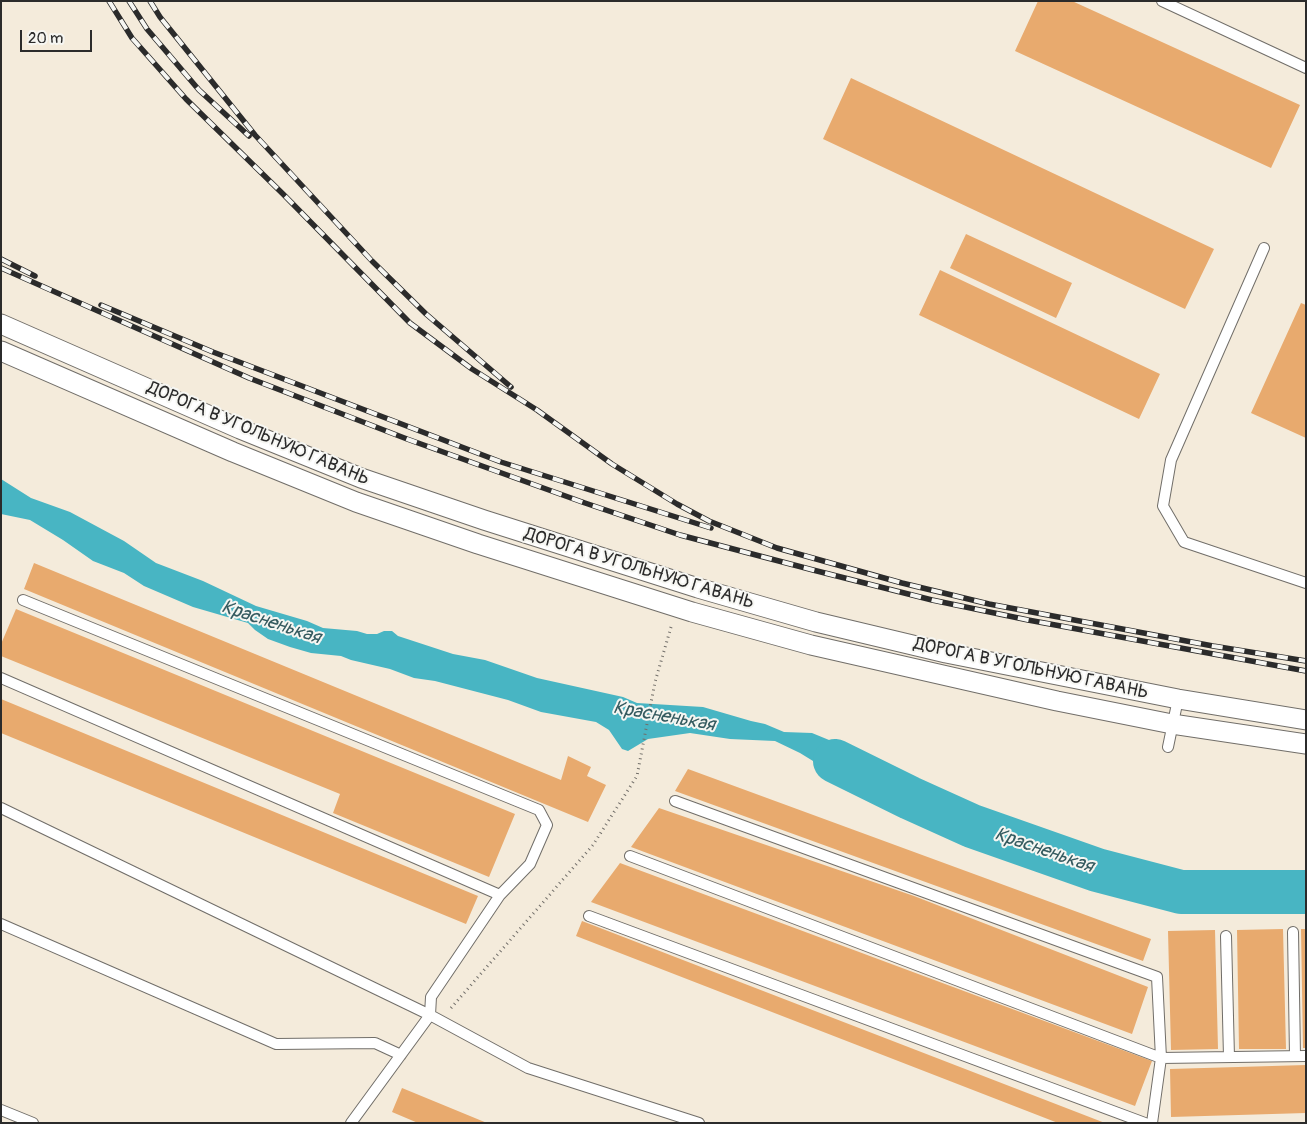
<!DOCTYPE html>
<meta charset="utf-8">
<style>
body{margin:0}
#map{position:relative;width:1307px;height:1124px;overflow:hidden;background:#f4ebdb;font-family:Pangolin,sans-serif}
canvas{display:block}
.frame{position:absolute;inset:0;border:2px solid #2b2b2b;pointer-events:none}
.scale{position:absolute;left:20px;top:30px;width:72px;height:22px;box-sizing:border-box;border:2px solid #2b2b2b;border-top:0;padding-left:6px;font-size:15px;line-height:18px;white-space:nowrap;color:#2b2b2b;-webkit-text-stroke:4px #f6f6f2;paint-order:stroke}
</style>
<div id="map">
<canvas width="1307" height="1124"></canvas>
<div class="frame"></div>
<div class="scale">20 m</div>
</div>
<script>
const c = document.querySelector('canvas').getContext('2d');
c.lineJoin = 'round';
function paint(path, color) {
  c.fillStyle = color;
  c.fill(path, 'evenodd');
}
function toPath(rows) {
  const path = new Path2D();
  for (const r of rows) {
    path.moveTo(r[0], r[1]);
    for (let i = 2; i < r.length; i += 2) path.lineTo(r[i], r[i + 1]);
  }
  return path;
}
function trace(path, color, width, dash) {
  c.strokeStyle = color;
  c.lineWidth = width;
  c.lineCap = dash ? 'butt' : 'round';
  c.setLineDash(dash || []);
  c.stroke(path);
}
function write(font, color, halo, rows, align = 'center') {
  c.font = font + ' Pangolin,sans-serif';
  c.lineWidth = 4;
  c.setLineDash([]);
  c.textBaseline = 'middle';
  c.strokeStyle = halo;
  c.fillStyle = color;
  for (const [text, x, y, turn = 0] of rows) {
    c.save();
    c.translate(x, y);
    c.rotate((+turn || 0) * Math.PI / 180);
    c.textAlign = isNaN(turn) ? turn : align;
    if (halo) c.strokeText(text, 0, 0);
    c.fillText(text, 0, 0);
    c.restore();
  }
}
paint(toPath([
 [1,479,31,498,70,512,124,541,156,563,203,581,256,606,307,621,323,628,357,631,367,634,377,634,384,631,392,631,398,636,453,654,485,660,537,678,623,697,637,703,703,707,751,721,765,724,784,732,812,733,868,756,891,779,887,794,869,790,826,769,800,753,775,741,730,739,690,733,648,739,628,751,622,749,609,730,596,722,541,712,508,700,435,681,414,678,390,669,351,660,341,656,311,653,290,647,268,639,255,630,248,623,193,607,144,586,124,573,93,561,63,540,30,520,1,514]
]), '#48b5c3');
trace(toPath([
 [835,761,910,798,972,826,1097,870,1181,892,1306,892]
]), '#48b5c3', 44);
paint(toPath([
 [1038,1,1072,1,1300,105,1271,168,1015,51],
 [851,78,1214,249,1185,309,823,139],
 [966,234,1072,283,1056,318,950,268],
 [940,270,1160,374,1139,419,919,315],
 [1301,303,1306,305,1306,438,1251,413],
 [34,563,561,780,568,756,591,767,587,776,606,785,588,822,24,589],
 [16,609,515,814,489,877,333,813,340,794,1,656,1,644],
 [1,699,478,896,466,924,1,733],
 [688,769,1151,939,1143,961,675,791],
 [659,808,914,896,1148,987,1132,1034,631,847],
 [620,863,1152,1061,1135,1106,591,902],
 [582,921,1105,1123,1058,1123,576,936],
 [1283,929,1286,1049,1239,1049,1237,930],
 [1301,929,1306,929,1306,1048,1303,1048],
 [1215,930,1218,1049,1171,1050,1168,931],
 [1306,1065,1306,1113,1171,1117,1170,1069],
 [402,1088,487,1123,418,1123,392,1112]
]), '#e8aa6e');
const lane = toPath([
 [1162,1,1306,68],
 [1264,248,1171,460,1163,506,1184,542,1306,583],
 [23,600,539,810,547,825,530,864,500,895,431,997,430,1015,351,1123],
 [1,678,500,895],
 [1168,747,1178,699],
 [675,801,1157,977,1161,1058,1152,1123],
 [1,808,430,1015,528,1068,699,1123],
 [630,856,1161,1058,1306,1056],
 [589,916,1145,1123],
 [1,924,276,1044,375,1043,401,1055],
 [1293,932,1295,1056],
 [1226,936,1229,1057],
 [1,1110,33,1123]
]);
const street = toPath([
 [1,324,240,429,361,478,484,520,698,588,816,622,946,653,1178,699,1306,720],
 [1,351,233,452,356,502,478,544,692,612,811,645,1057,701,1172,724,1306,744]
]);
trace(lane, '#716e69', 12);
trace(street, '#716e69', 21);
trace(toPath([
 [451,1008,593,845,637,776,655,682,671,627]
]), '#716e69', 3, [1, 4]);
trace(lane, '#fff', 10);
trace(street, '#fff', 19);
const rail = toPath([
 [109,1,132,38,186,99,283,194,410,323,472,369,537,410,612,464,677,504,709,521,777,548,902,583,989,604,1213,646,1306,661],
 [129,1,147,29,199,90,249,136],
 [150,1,160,17,255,135,372,261,426,314,511,387],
 [1,259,35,276],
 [1,268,249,378,407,439,585,503,680,535,813,570,932,600,1028,620,1306,671],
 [101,305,213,352,501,462,711,528]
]);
trace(rail, '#2b2b2b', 5.5);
trace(rail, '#f6f6f2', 4, [11]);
write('18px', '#2b2b2b', '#f6f6f2', [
 ["ДОРОГА В УГОЛЬНУЮ ГАВАНЬ",258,434,23],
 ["ДОРОГА В УГОЛЬНУЮ ГАВАНЬ",639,569,17],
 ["ДОРОГА В УГОЛЬНУЮ ГАВАНЬ",1031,669,12]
]);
write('italic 19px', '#355b60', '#f6f6f2', [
 ["Красненькая",271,623,18],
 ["Красненькая",664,717,10],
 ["Красненькая",1044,851,19]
]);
</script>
